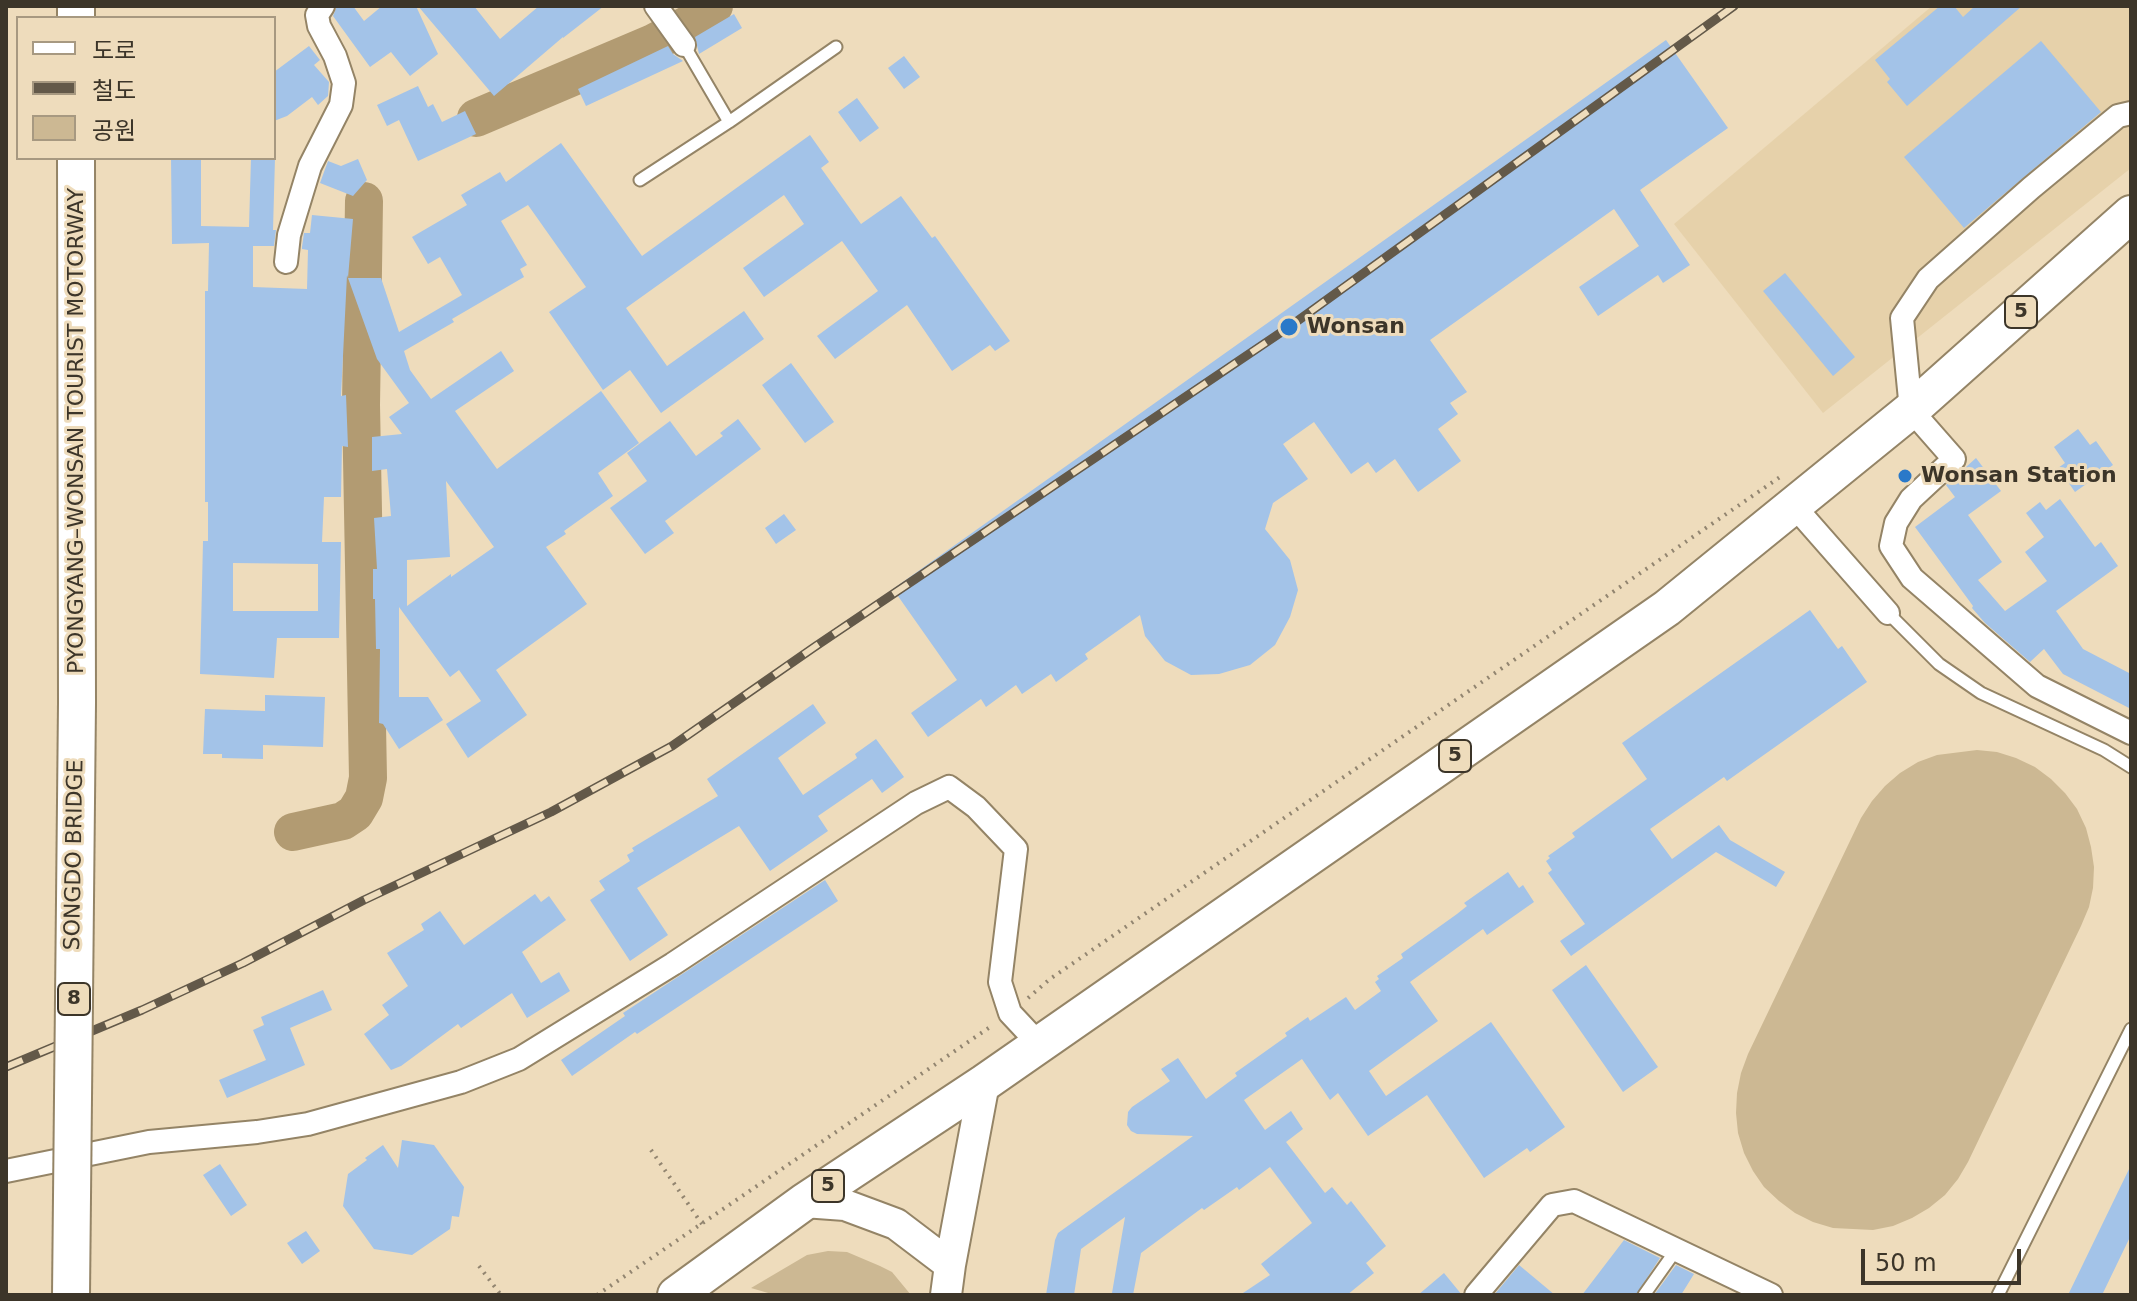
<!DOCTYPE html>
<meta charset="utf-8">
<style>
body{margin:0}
#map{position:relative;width:2137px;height:1301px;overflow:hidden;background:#eedcbc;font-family:"DejaVu Sans","Noto Sans KR",sans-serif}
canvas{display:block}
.frame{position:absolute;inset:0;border:8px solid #3c3529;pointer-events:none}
.legend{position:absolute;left:16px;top:16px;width:260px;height:144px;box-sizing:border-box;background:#eedcbc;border:2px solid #a79981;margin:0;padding:10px 14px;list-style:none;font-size:24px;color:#3c3529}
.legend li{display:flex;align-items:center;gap:16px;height:40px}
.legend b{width:40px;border:2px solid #a79981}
.scale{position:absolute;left:1861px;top:1249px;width:160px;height:36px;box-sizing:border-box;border:4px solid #3c3529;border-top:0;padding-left:10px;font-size:24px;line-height:28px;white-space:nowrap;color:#3c3529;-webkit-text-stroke:6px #eedcbc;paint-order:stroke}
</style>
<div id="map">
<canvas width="2137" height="1301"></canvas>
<div class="frame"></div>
<ul class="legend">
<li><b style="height:10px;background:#fff"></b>도로</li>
<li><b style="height:10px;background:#635949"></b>철도</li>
<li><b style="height:22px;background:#ccb893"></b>공원</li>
</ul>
<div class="scale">50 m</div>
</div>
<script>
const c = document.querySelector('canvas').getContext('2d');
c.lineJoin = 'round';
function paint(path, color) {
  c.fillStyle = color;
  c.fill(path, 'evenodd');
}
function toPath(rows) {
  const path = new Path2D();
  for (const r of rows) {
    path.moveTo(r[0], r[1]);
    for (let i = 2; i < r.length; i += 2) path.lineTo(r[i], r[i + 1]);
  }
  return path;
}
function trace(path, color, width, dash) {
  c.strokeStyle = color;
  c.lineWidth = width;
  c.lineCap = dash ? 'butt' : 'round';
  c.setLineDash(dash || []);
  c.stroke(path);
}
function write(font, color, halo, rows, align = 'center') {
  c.font = font + ' "DejaVu Sans",sans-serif';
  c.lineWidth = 6;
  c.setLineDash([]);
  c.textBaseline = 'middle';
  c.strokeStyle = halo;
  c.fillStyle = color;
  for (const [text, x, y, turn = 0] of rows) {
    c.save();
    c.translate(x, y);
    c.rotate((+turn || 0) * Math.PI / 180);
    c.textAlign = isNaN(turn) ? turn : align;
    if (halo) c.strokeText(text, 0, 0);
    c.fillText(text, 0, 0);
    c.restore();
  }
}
paint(toPath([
 [1932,6,2131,6,2131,168,1823,413,1674,224]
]), '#e6d1aa');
paint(toPath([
 [1977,750,1997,752,2016,758,2035,767,2051,779,2065,793,2077,809,2086,828,2091,847,2094,867,2093,888,2089,907,2081,926,1968,1162,1958,1179,1945,1195,1929,1208,1912,1218,1893,1226,1873,1230,1833,1228,1813,1222,1795,1213,1779,1201,1764,1187,1753,1171,1744,1153,1738,1133,1736,1113,1737,1093,1741,1073,1748,1054,1861,818,1872,801,1885,786,1900,773,1918,762,1937,755],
 [828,1251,847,1252,880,1266,892,1272,911,1295,775,1295,751,1288,807,1255]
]), '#ccb893');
trace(toPath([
 [476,118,653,43,704,16,714,6],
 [293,832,343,821,355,813,364,798,368,778,361,405,364,201]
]), '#b29b72', 38);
paint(toPath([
 [337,6,353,6,364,21,382,6,416,6,438,54,410,76,391,52,370,67,333,16],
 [418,6,474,6,500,39,539,6,604,6,563,38,563,37,494,96],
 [1940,6,1954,6,1963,17,1975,6,2022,6,1907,106,1887,82,1890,79,1875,60],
 [734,14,742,28,699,54,695,37],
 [1666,40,1728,128,1640,190,1690,265,1663,283,1658,275,1598,316,1579,287,1639,246,1614,209,1430,340,1467,392,1450,403,1458,414,1438,429,1461,461,1418,492,1395,459,1376,473,1368,462,1351,474,1314,422,1283,444,1308,479,1273,503,1265,529,1290,560,1298,590,1290,617,1275,645,1250,665,1219,674,1191,675,1165,661,1145,636,1140,615,1085,654,1088,659,1056,682,1051,674,1022,694,1016,685,986,707,981,699,928,737,911,713,957,680,893,589],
 [2041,41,2101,112,1964,228,1904,157],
 [309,46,320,60,314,65,329,82,328,96,318,105,312,97,287,116,274,121,274,72],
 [668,46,673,54,683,61,586,106,578,89],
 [904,56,920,77,904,89,888,68],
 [418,86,428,107,433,104,442,122,465,111,476,134,418,161,399,120,387,126,377,105],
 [857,98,879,128,860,142,838,112],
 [810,135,829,162,821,168,861,224,901,196,932,238,935,236,1010,341,995,351,990,345,952,371,907,305,835,359,817,336,878,291,842,241,764,297,743,268,804,224,784,195,626,308,667,366,744,311,764,339,661,413,630,370,603,390,549,312,586,287,528,205,501,221,527,265,520,269,524,277,452,319,454,322,404,351,410,370,431,399,501,351,514,371,455,411,497,469,601,391,639,443,598,473,613,496,564,531,566,534,546,547,587,604,496,670,527,715,468,758,446,724,481,701,459,670,450,677,399,607,399,697,428,697,443,720,399,749,383,724,379,723,380,649,376,649,375,599,373,599,373,569,377,569,374,518,391,516,387,469,372,471,372,437,402,434,389,417,409,403,377,359,348,278,381,278,399,332,462,295,440,257,428,264,412,237,467,205,461,195,500,172,506,182,561,143,642,256],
 [446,481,494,547,451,577,451,574,407,606,407,560,450,557],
 [171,158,201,158,201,226,249,227,251,158,275,158,273,230,276,230,274,246,253,246,253,287,307,289,308,250,302,249,302,247,304,233,310,233,312,215,353,219,348,278,347,275,341,396,346,395,348,447,342,446,341,497,324,497,322,542,341,542,339,638,277,638,274,678,200,674,203,541,208,541,208,502,205,502,205,291,208,291,209,243,172,244],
 [233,563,318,564,318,611,233,611],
 [358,159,367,180,353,196,320,183,328,161,341,166],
 [1785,273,1855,357,1833,376,1763,291],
 [791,363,834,422,805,443,762,385],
 [738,419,761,449,665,521,674,533,645,554,610,508,647,481,627,453,670,421,696,456,723,436,720,433],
 [2078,429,2090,445,2096,441,2113,465,2075,492,2058,468,2065,463,2054,447],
 [1976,458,2001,491,1968,515,2002,562,1978,580,2005,611,2047,581,2025,552,2044,537,2026,513,2040,502,2046,510,2060,499,2095,547,2101,542,2118,566,2056,611,2083,649,2131,674,2131,709,2063,674,2044,649,2030,662,1985,623,1972,608,1973,606,1915,527,1955,497,1946,485],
 [784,514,796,530,776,544,765,528],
 [1810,610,1838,649,1842,646,1867,682,1727,781,1724,777,1650,829,1672,859,1719,825,1730,840,1785,872,1776,887,1716,852,1571,956,1560,941,1585,924,1548,873,1552,870,1546,861,1550,858,1548,856,1575,837,1572,833,1647,779,1622,743],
 [265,695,325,697,323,747,263,745,263,759,222,758,222,754,203,754,205,709,265,711],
 [813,704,826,723,778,758,803,795,857,758,855,754,876,739,904,777,882,793,872,779,818,816,828,831,770,871,739,826,637,888,668,935,630,961,590,900,605,890,599,881,630,861,627,855,634,851,632,848,718,796,707,779],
 [1508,872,1519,888,1523,885,1534,902,1487,935,1483,929,1410,982,1438,1021,1369,1071,1386,1096,1491,1022,1565,1127,1530,1152,1527,1148,1484,1178,1427,1095,1368,1136,1338,1093,1330,1100,1302,1059,1244,1100,1265,1130,1291,1111,1303,1129,1286,1142,1325,1193,1332,1187,1347,1205,1351,1201,1386,1246,1366,1263,1374,1273,1347,1295,1240,1295,1270,1275,1261,1264,1312,1223,1270,1167,1239,1190,1237,1187,1204,1210,1202,1208,1141,1253,1133,1295,1112,1293,1125,1217,1081,1249,1074,1295,1046,1295,1055,1240,1058,1233,1193,1136,1137,1134,1131,1131,1127,1125,1128,1112,1132,1107,1170,1081,1161,1069,1178,1058,1206,1099,1237,1076,1235,1073,1287,1036,1285,1033,1308,1017,1310,1021,1346,997,1355,1010,1381,991,1375,982,1379,979,1377,976,1403,958,1401,954,1457,914,1467,906,1464,903],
 [825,880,838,901,637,1034,635,1032,572,1076,561,1060,625,1016,623,1013],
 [535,894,541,902,549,896,566,920,522,952,541,983,559,972,570,991,527,1018,512,993,461,1028,458,1024,401,1066,391,1070,364,1034,389,1015,382,1005,408,986,387,953,424,930,421,924,440,911,464,945],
 [1586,965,1658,1067,1623,1092,1552,990],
 [323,990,332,1010,290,1028,305,1065,227,1098,219,1080,266,1060,253,1030,264,1025,261,1017],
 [402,1140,434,1145,464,1187,459,1217,452,1216,450,1229,412,1255,374,1249,343,1206,348,1174,367,1160,365,1158,383,1145,398,1168],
 [220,1164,247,1205,231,1216,203,1175],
 [2131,1165,2131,1235,2102,1295,2068,1295],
 [306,1231,320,1251,302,1264,287,1243],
 [1624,1240,1660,1258,1636,1295,1582,1295],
 [1519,1265,1555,1295,1494,1295],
 [1676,1265,1694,1274,1681,1295,1654,1295],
 [1444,1273,1462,1295,1418,1295]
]), '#a3c3e8');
const service = toPath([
 [684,45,729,122],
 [640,180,729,122,836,47],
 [1888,613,1939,664,1981,693,2104,750,2131,767],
 [1644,1295,1676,1250],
 [1998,1295,2131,1029]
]);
const minor = toPath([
 [656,6,684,45],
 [2131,113,2118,116,2031,188,1928,279,1902,318,1911,410,1954,459,1911,499,1896,523,1891,546,1912,578,2037,686,2131,733],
 [286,262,289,235,310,166,341,105,344,83,335,56,319,26,317,15,323,6],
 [1794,506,1888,613],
 [6,1171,149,1142,257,1132,308,1124,461,1082,519,1059,673,964,916,803,949,787,976,807,1016,849,1000,982,1010,1013,1039,1044],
 [1476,1295,1552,1205,1574,1201,1771,1295]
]);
const secondary = toPath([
 [804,1202,845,1205,896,1224,950,1265],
 [946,1295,950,1265,984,1083]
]);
const trunk = toPath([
 [76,6,76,18],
 [76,158,77,703],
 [676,1295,804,1202,984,1083,1667,608,1911,410,2131,214]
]);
trace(service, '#948466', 15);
trace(minor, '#948466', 26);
trace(secondary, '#948466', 34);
trace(trunk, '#948466', 40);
trace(toPath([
 [1028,998,1050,979,1780,477],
 [651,1150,702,1224],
 [479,1266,501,1295],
 [597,1295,993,1025]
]), '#928570', 4, [2, 6]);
trace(service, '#fff', 11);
trace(minor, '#fff', 22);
trace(secondary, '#fff', 30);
trace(trunk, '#fff', 36);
const rail = toPath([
 [6,1067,142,1010,243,963,364,900,551,812,672,746,813,648,1289,327,1734,6]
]);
trace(rail, '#635949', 9);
trace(rail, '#eedcbc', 6, [18]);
const trunkBridge = toPath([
 [71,1295,77,703]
]);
trace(trunkBridge, '#948466', 40, []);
trace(trunkBridge, '#fff', 36);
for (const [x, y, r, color] of [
 [1289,327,10,"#2a79c9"],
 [1905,476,8,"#2a79c9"]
]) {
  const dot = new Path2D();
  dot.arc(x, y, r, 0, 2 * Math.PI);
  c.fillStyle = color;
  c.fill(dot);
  trace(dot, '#eedcbc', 3);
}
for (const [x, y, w] of [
 [2021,312,32],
 [1455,756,32],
 [74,999,32],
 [828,1186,32]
]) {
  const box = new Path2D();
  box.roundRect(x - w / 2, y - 16, w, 32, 6);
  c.fillStyle = '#eedcbc';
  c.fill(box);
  trace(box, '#3c3529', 2);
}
write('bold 20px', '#3c3529', null, [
 ["5",2021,312],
 ["5",1455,756],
 ["8",74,999],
 ["5",828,1186]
]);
write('bold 22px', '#3c3529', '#eedcbc', [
 ["Wonsan",1307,327],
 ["Wonsan Station",1921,476]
], 'left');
write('22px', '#3c3529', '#eedcbc', [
 ["PYONGYANG–WONSAN TOURIST MOTORWAY",77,431,-90],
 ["SONGDO BRIDGE",75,855,-89]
]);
</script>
